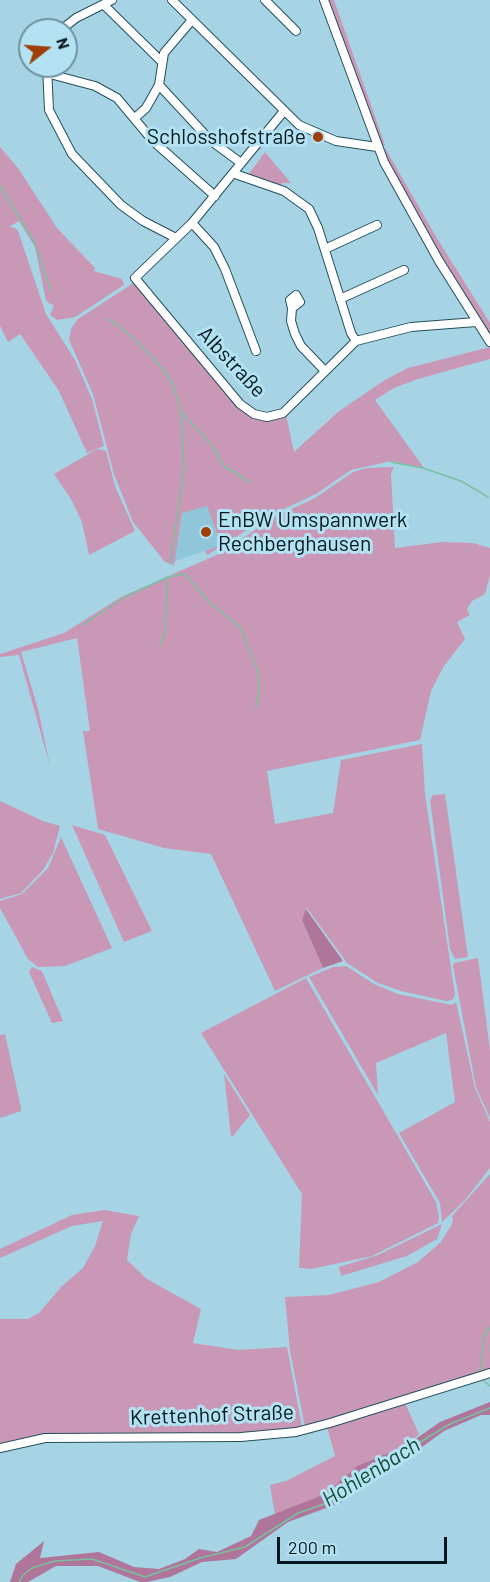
<!DOCTYPE html>
<meta charset="utf-8">
<style>
body{margin:0}
#map{position:relative;width:490px;height:1582px;overflow:hidden;background:#a6d4e5;font-family:Barlow,sans-serif}
canvas{display:block}
.north{position:absolute;left:18px;top:18px;width:60px;height:60px;box-sizing:border-box;background:#b3e2f3;border:2px solid #6e919e;border-radius:50%;rotate:73deg;font-size:16px;font-weight:700;line-height:24px;text-align:center;color:#06181e}
.north::after{content:'';display:block;margin:auto;width:21px;height:27px;background:#a13d07;clip-path:polygon(50% 0,100% 100%,50% 72%,0 100%)}
.scale{position:absolute;left:277px;top:1537px;width:170px;height:27px;box-sizing:border-box;border:3px solid #06181e;border-top:0;padding-left:8px;font-size:18px;line-height:21px;white-space:nowrap;color:#06181e;-webkit-text-stroke:4px #b3e2f3;paint-order:stroke}
</style>
<div id="map">
<canvas width="490" height="1582"></canvas>
<div class="north">N</div>
<div class="scale">200 m</div>
</div>
<script>
const c = document.querySelector('canvas').getContext('2d');
c.lineJoin = 'round';
function paint(path, color) {
  c.fillStyle = color;
  c.fill(path, 'evenodd');
}
function toPath(rows) {
  const path = new Path2D();
  for (const r of rows) {
    path.moveTo(r[0], r[1]);
    for (let i = 2; i < r.length; i += 2) path.lineTo(r[i], r[i + 1]);
  }
  return path;
}
function trace(path, color, width, dash) {
  c.strokeStyle = color;
  c.lineWidth = width;
  c.lineCap = dash ? 'butt' : 'round';
  c.setLineDash(dash || []);
  c.stroke(path);
}
function write(font, color, halo, rows, align = 'center') {
  c.font = font + ' Barlow,sans-serif';
  c.lineWidth = 6;
  c.setLineDash([]);
  c.textBaseline = 'middle';
  c.strokeStyle = halo;
  c.fillStyle = color;
  for (const [text, x, y, turn = 0] of rows) {
    c.save();
    c.translate(x, y);
    c.rotate((+turn || 0) * Math.PI / 180);
    c.textAlign = isNaN(turn) ? turn : align;
    if (halo) c.strokeText(text, 0, 0);
    c.fillText(text, 0, 0);
    c.restore();
  }
}
paint(toPath([
 [207,505,221,545,173,562,182,513]
]), '#90c6da');
paint(toPath([
 [329,0,334,0,385,145,380,146],
 [0,147,18,168,57,228,95,268,94,271,122,279,124,285,75,317,57,320,50,315,54,306,46,301,35,247,19,221,9,227,15,228,18,231,46,314,75,360,92,399,104,446,87,453,59,391,20,334,8,342,0,326],
 [385,148,438,240,490,323,490,335,429,236,382,151],
 [265,152,291,183,282,183,280,187,249,174],
 [135,282,253,417,267,421,286,415,294,452,338,412,385,380,408,368,490,347,490,359,418,379,394,388,375,400,424,468,391,461,351,470,316,494,271,515,207,555,205,551,221,545,207,506,182,513,174,565,165,562,133,522,114,474,93,394,69,340,71,329,78,319],
 [97,449,106,451,115,486,135,531,89,555,82,522,71,499,54,474],
 [394,467,391,474,395,548,442,542,473,543,490,548,490,575,485,594,472,601,467,609,470,615,457,622,465,639,444,666,431,691,420,740,267,771,275,824,333,813,341,760,422,744,425,794,455,995,452,1000,446,1001,401,991,378,983,347,963,307,908,302,920,323,968,275,991,211,854,164,848,98,829,83,731,90,731,77,638,21,652,38,709,50,766,19,655,0,657,0,654,64,633,121,597,221,553,274,517,315,498,353,472,366,468],
 [445,794,468,957,455,959,450,949,430,800,433,795],
 [0,801,43,821,60,826,53,853,43,870,21,893,0,899],
 [72,825,105,835,152,931,124,942],
 [61,837,112,948,65,966,38,967,28,959,0,908,0,901,22,894,48,868],
 [478,958,490,1050,490,1118,476,1087,453,966,454,963],
 [346,966,374,984,398,994,452,1005,456,1002,475,1088,490,1122,490,1168,465,1200,442,1222,440,1203,399,1133,455,1102,446,1033,376,1063,378,1095,309,977,333,967],
 [32,967,42,971,63,1021,52,1023,29,972],
 [306,978,436,1202,439,1217,438,1223,372,1256,311,1269,299,1268,302,1194,201,1033],
 [5,1034,21,1108,21,1111,0,1118,0,1035],
 [224,1074,250,1115,233,1136,231,1136],
 [490,1174,490,1370,451,1380,432,1388,305,1427,290,1351,285,1297,329,1295,379,1282,418,1262,441,1242,452,1224,453,1217,451,1217],
 [105,1210,139,1216,131,1234,127,1260,147,1279,201,1309,193,1343,238,1350,287,1347,302,1427,272,1432,225,1434,79,1434,0,1445,0,1319,28,1319,39,1313,61,1287,83,1268,95,1246,103,1221,72,1226,0,1258,0,1249,72,1215],
 [442,1224,437,1239,407,1256,341,1276,339,1267,378,1255],
 [405,1403,419,1434,407,1445,357,1466,325,1494,275,1514,270,1485,286,1481,335,1456,327,1427]
]), '#c998b6');
paint(toPath([
 [306,909,343,961,323,968,302,920],
 [490,1402,490,1415,481,1415,444,1431,418,1450,380,1470,340,1503,288,1522,236,1559,202,1562,170,1577,147,1582,140,1582,98,1566,56,1566,28,1582,10,1582,16,1564,44,1541,40,1558,99,1552,134,1567,159,1569,185,1559,199,1549,217,1552,251,1536,259,1520,325,1494,357,1466,407,1445,440,1422]
]), '#b0759a');
trace(toPath([
 [0,186,34,242,51,291],
 [109,319,131,336,163,369,173,385,181,412,184,470,170,564],
 [182,413,210,443,224,466,250,482],
 [391,462,423,468,461,481,488,497],
 [83,625,125,597,168,577,185,574,210,603,240,627,258,671,259,692,256,707],
 [160,645,165,632,168,578],
 [480,1371,484,1336,490,1327],
 [484,1381,490,1386],
 [19,1582,23,1575,32,1568,55,1561,92,1559,145,1577,200,1558,245,1547,298,1513,327,1503,361,1478,450,1424,490,1408]
]), '#79c09e', 1.5);
const minor = toPath([
 [172,0,299,125,336,141,377,147],
 [265,0,296,31],
 [324,0,384,162,439,261,490,342],
 [104,5,161,61],
 [61,30,76,18,112,0],
 [47,66,49,110,72,154,121,205,143,221,176,238],
 [46,73,95,86,117,98,153,141,215,196],
 [159,85,210,140,241,163],
 [284,111,192,223,135,278,240,404,254,414,267,417,283,413,356,341,411,327,476,322],
 [135,118,146,108,159,85,164,53,192,20],
 [235,174,284,191,309,209,318,228,351,333,356,341],
 [192,223,214,247,225,269,256,351],
 [325,249,377,225],
 [340,299,404,270],
 [292,308,290,300,296,295,300,302,292,308,291,321,295,334,301,346,324,370],
 [0,1448,45,1438,241,1437,296,1432,330,1423,490,1373]
]);
trace(minor, '#234f5d', 10);
trace(minor, '#fff', 8);
for (const [x, y, r, color] of [
 [318,137,6,"#a13d07"],
 [206,532,6,"#a13d07"]
]) {
  const dot = new Path2D();
  dot.arc(x, y, r, 0, 2 * Math.PI);
  c.fillStyle = color;
  c.fill(dot);
  trace(dot, '#b3e2f3', 2);
}
write('21px', '#06181e', '#b3e2f3', [
 ["Schlosshofstraße",306,137],
 ["EnBW Umspannwerk",218,520,"left"],
 ["Rechberghausen",218,544,"left"]
], 'right');
write('21px', '#06181e', '#b3e2f3', [
 ["Albstraße",232,362,47],
 ["Krettenhof Straße",212,1415,-2]
]);
write('italic 22px', '#134d36', '#b3e2f3', [
 ["Hohlenbach",371,1472,-32]
]);
</script>
